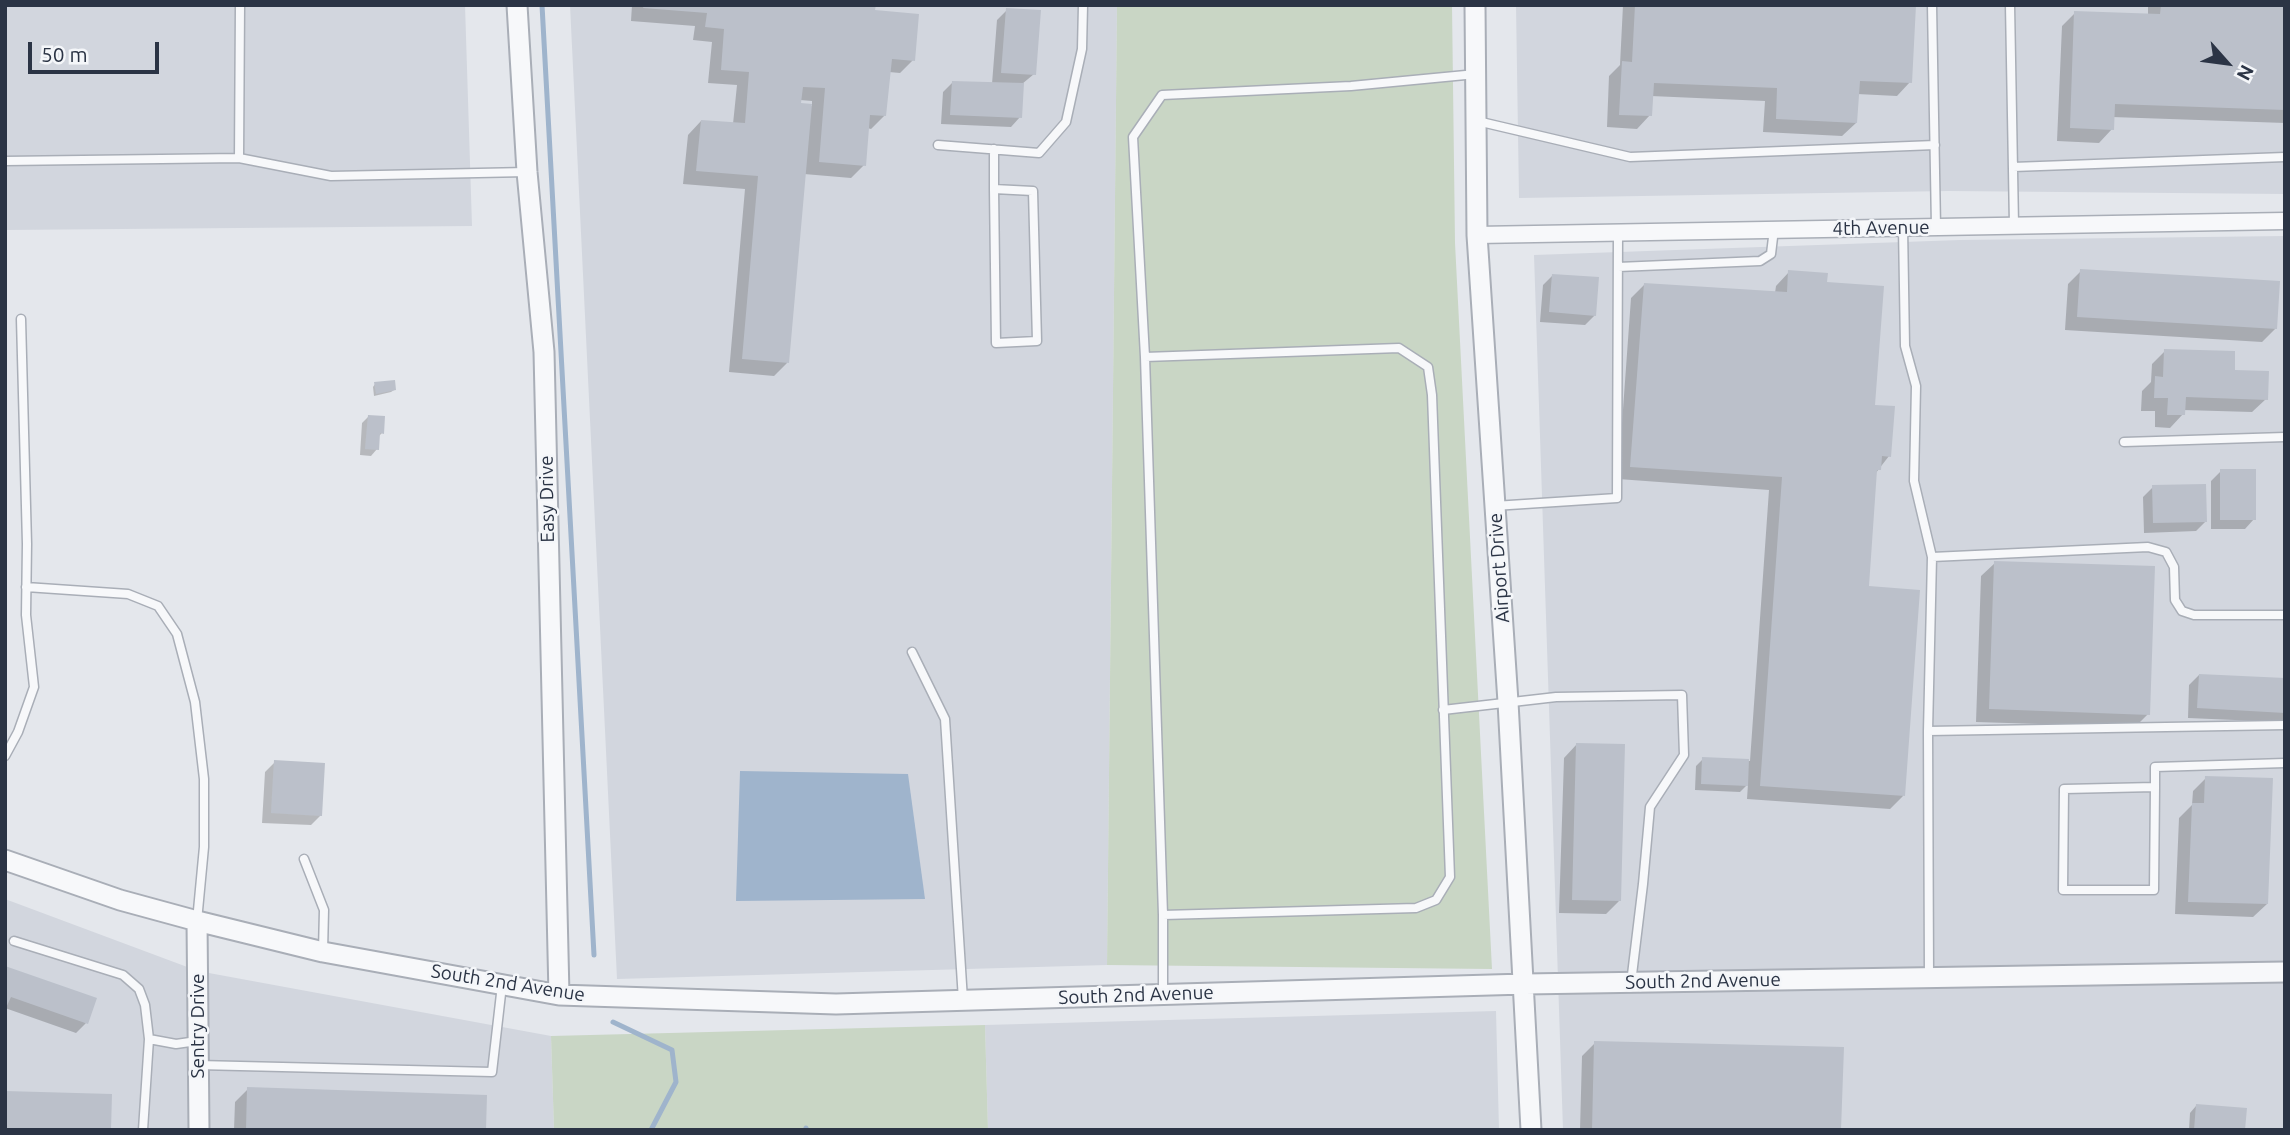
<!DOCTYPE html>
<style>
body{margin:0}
#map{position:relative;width:2290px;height:1135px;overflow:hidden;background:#e4e7ec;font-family:Ubuntu,sans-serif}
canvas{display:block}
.frame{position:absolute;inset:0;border:7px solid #2b3445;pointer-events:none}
.north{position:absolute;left:2192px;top:28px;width:70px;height:70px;-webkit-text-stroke:5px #f4f6f9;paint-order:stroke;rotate:118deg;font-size:19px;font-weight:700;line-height:28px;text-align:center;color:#2b3445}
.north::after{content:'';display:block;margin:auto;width:24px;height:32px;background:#2b3445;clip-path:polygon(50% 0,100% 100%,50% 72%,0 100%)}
.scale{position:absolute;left:28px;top:42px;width:131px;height:32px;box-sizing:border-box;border:4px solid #2b3445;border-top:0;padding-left:9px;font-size:21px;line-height:24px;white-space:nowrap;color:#2b3445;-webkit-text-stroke:5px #f4f6f9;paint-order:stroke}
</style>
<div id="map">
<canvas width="2290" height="1135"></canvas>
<div class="frame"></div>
<div class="north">N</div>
<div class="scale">50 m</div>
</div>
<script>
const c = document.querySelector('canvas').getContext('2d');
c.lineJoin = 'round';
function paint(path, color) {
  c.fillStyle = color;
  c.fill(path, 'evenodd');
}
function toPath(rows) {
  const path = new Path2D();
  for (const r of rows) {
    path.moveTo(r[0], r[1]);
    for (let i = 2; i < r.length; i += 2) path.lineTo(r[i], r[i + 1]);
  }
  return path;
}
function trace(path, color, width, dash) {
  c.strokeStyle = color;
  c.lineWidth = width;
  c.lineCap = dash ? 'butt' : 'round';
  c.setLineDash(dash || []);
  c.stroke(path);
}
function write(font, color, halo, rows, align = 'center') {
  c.font = font + ' Ubuntu,sans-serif';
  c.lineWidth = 5;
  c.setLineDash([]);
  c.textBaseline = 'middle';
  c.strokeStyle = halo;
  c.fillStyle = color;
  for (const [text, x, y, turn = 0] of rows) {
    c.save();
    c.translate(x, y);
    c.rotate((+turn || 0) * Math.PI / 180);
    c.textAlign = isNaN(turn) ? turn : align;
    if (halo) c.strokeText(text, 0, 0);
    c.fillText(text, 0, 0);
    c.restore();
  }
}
paint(toPath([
 [5,5,465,5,472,226,5,230],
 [570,5,1117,5,1107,965,617,979],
 [1516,5,2285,5,2285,194,1949,191,1519,198],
 [2285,236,2285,1130,1563,1130,1534,255,1960,240],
 [5,899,198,971,551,1036,554,1130,5,1130],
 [1496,1011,1499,1130,988,1130,985,1025]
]), '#d2d6de');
paint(toPath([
 [1117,5,1452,5,1455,243,1492,969,1107,965],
 [985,1025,988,1130,554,1130,551,1036]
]), '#c9d6c5');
paint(toPath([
 [740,771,908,774,925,899,736,901]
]), '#9fb4cc');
paint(toPath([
 [632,5,874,5,873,12,913,60,900,73,889,72,885,115,871,129,867,128,864,165,851,178,804,174,787,363,774,376,729,372,745,189,683,184,688,135,701,121,733,124,737,85,708,83,712,42,693,40,695,26,631,21],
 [800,100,812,101,812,106,799,105],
 [1623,5,1914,5,1910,82,1897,96,1857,94,1856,123,1842,136,1763,132,1765,101,1651,96,1650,115,1637,129,1607,127,1609,76,1620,65],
 [2148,5,2285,5,2285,123,2112,117,2112,129,2099,143,2057,141,2062,26,2075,13,2148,16],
 [1007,10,1034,74,1022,84,1020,117,1011,127,941,124,943,92,953,82,992,84,997,20],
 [2081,271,2276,328,2262,342,2065,330,2068,284],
 [1789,272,1826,283,1873,407,1889,456,1875,474,1867,588,1903,796,1890,809,1747,799,1748,784,1740,792,1695,790,1696,766,1703,759,1750,761,1769,490,1618,479,1631,298,1645,284,1775,293,1776,286],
 [1553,275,1595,315,1585,325,1540,322,1543,285],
 [2165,351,2233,372,2266,399,2252,412,2183,410,2183,414,2170,428,2155,427,2155,411,2141,411,2142,391,2151,382,2152,364],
 [375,384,394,390,391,392,374,396,373,387],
 [368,417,382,433,378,437,377,449,371,456,360,455,362,423],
 [2221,471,2254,519,2245,529,2211,529,2211,481],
 [2153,487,2206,521,2196,531,2144,533,2143,497],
 [1995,563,2148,714,2135,727,1976,722,1981,576],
 [2199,675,2285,680,2285,718,2281,722,2188,718,2189,685],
 [1577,744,1619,901,1606,914,1559,913,1564,758],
 [275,762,321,815,311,825,262,823,265,772],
 [2206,778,2267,904,2253,917,2175,914,2179,818,2192,805,2193,791],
 [5,968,86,1023,76,1033,5,1008],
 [1595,1043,1840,1130,1580,1130,1582,1056],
 [248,1089,484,1130,234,1130,235,1102],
 [2196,1106,2243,1130,2189,1130,2190,1113]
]), '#0003');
trace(toPath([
 [542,5,594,955],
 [613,1022,672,1050,676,1082,651,1130],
 [805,1130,806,1128,807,1130]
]), '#9fb4cc', 5);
paint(toPath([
 [644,5,876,5,875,10,919,14,915,61,892,59,886,116,870,115,866,166,819,162,825,88,803,87,801,103,812,104,789,363,742,359,758,176,696,171,701,120,745,123,749,72,721,70,724,29,705,27,707,13,643,8],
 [1635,5,1916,5,1912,83,1860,81,1857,123,1776,119,1777,88,1654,83,1652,116,1619,115,1622,61,1632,62],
 [2161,5,2285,5,2285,110,2115,104,2114,130,2070,128,2074,11,2160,14],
 [1006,8,1041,10,1036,75,1001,73],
 [952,81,1024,83,1022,118,950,115],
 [2080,269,2280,281,2277,329,2077,317],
 [1788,270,1828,273,1827,282,1884,286,1875,405,1895,406,1891,457,1882,456,1881,470,1877,470,1869,586,1920,590,1905,796,1760,786,1782,477,1630,467,1644,283,1787,292],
 [1552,274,1599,277,1596,316,1549,312],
 [2164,349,2235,351,2235,370,2269,371,2268,400,2186,397,2185,415,2167,415,2168,398,2154,398,2155,376,2163,377],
 [395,380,396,390,376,394,374,382],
 [368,415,385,416,384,434,380,433,379,450,365,449],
 [2220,469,2256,469,2256,520,2220,520],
 [2206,484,2207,522,2153,523,2152,485],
 [1994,561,2155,566,2150,715,1989,709],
 [2199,674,2285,678,2285,713,2197,708],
 [1576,743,1625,744,1621,901,1572,900],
 [1702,757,1749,759,1748,786,1701,784],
 [274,760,325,763,322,816,271,813],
 [2205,776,2273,778,2268,904,2188,902,2192,803,2204,803],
 [5,966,97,998,88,1024,11,997,5,1010],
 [1594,1041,1844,1047,1841,1130,1592,1130],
 [247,1087,487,1095,486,1130,246,1130],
 [5,1091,112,1094,111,1130,5,1130],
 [2196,1104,2247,1108,2245,1130,2194,1130]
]), '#bbc0ca');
const service = toPath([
 [1932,5,1936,227],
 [2010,5,2014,225],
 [1477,121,1630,157,1935,145],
 [938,145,1039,153,1066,122,1082,49,1083,5],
 [994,149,994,189,996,343,1037,341,1033,191,994,189],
 [239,158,240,5],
 [5,161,239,158,331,176,527,172],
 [2013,167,2285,157],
 [1903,227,1905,346,1916,386,1914,481,1932,557,1928,731,1929,977],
 [1618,267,1760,261,1771,254,1774,229],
 [1145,357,1399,348,1428,367,1432,395,1450,877,1436,900,1416,908,1163,915],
 [2124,442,2285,437],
 [1494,506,1617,498,1618,232],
 [1932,557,2148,547,2166,552,2174,567,2175,600,2182,611,2194,615,2285,615],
 [26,587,128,594,158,606,177,634,195,702,204,779,204,847,197,921],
 [912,652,945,719,963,1000],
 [1443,710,1556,697,1682,695,1684,755,1650,807,1643,884,1631,983],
 [1928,731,2285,725],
 [5,756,18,732,34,687,26,615,27,544,21,319],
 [2155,787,2064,789,2063,890,2154,890,2155,787,2155,767,2285,763],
 [304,859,324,910,323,951],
 [14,941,123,975,139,989,145,1005,149,1039],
 [1163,993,1163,915,1145,357,1133,137,1162,95,1351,86,1476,74],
 [198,1065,492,1072,502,985],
 [143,1130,149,1039,176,1044,197,1041]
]);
const minor = toPath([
 [1477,235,2285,221]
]);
const tertiary = toPath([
 [517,5,527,172,544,352,559,995],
 [1475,5,1477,235,1508,702,1531,1130],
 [5,860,120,900,197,921,323,952,559,995,836,1004,1525,984,2285,972],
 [197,921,199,1130]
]);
trace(service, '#a9aeb7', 11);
trace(minor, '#a9aeb7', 19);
trace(tertiary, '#a9aeb7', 23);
trace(service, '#f7f8fa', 8);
trace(minor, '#f7f8fa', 16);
trace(tertiary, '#f7f8fa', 19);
write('19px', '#2b3445', '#f4f6f9', [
 ["4th Avenue",1881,228,-1],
 ["Easy Drive",547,499,-91],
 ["Airport Drive",1499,568,-94],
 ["South 2nd Avenue",1703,981,-1],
 ["South 2nd Avenue",508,983,9],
 ["South 2nd Avenue",1136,995,-2],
 ["Sentry Drive",198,1026,-90]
]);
</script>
